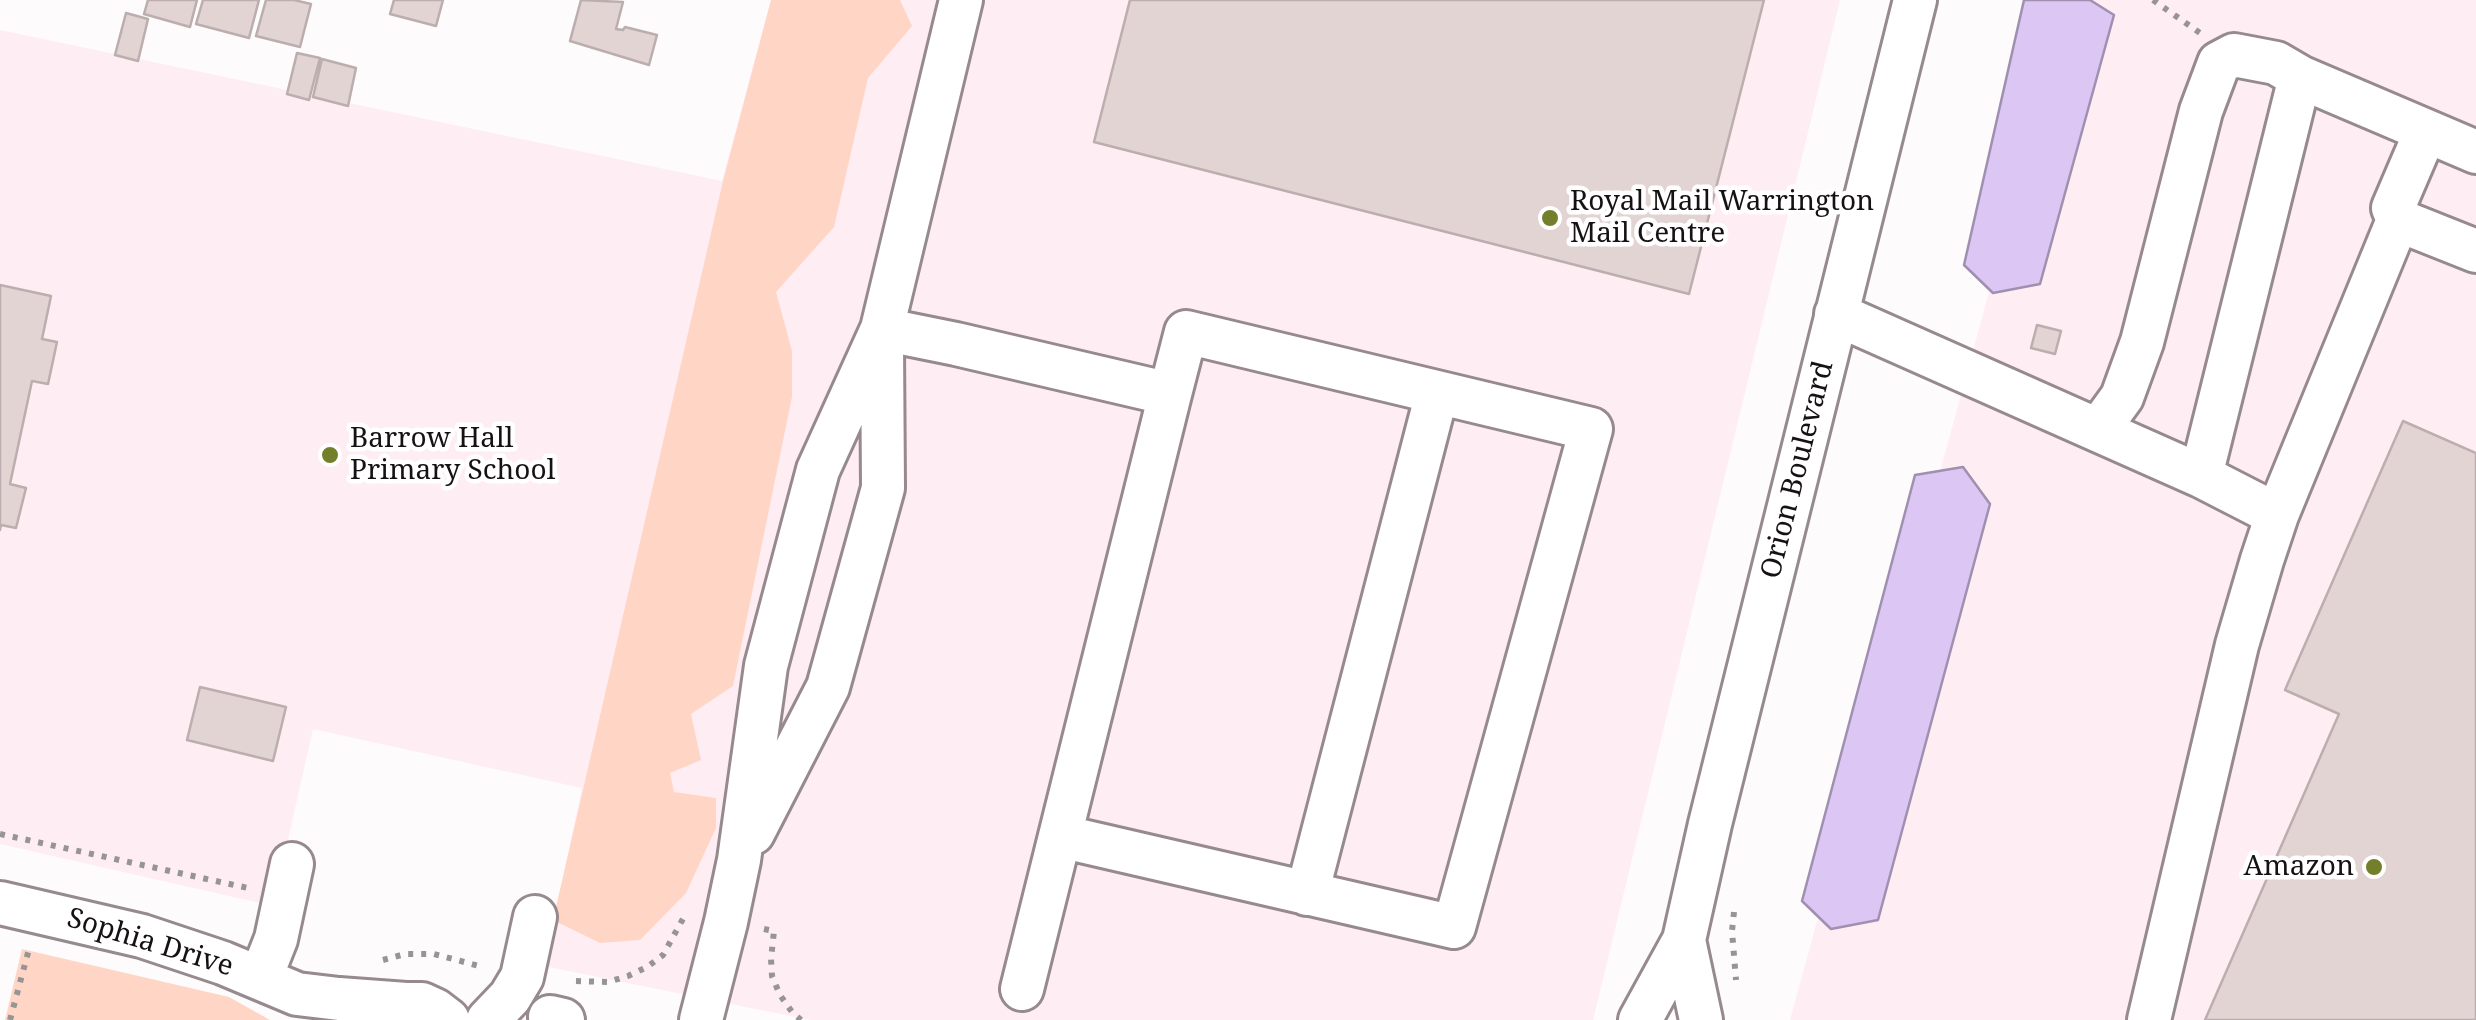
<!DOCTYPE html>
<style>
body{margin:0}
canvas{display:block;background:#fdfbfb}
</style>
<canvas width="2476" height="1020"></canvas>
<script>
const c = document.querySelector('canvas').getContext('2d');
c.lineJoin = 'round';
function paint(path, color) {
  c.fillStyle = color;
  c.fill(path, 'evenodd');
}
function toPath(rows) {
  const path = new Path2D();
  for (const r of rows) {
    path.moveTo(r[0], r[1]);
    for (let i = 2; i < r.length; i += 2) path.lineTo(r[i], r[i + 1]);
  }
  return path;
}
function trace(path, color, width, dash) {
  c.strokeStyle = color;
  c.lineWidth = width;
  c.lineCap = dash ? 'butt' : 'round';
  c.setLineDash(dash || []);
  c.stroke(path);
}
function write(font, color, halo, rows, align = 'center') {
  c.font = font + ' "Noto Serif",serif';
  c.lineWidth = 9;
  c.setLineDash([]);
  c.textBaseline = 'middle';
  c.strokeStyle = halo;
  c.fillStyle = color;
  for (const [text, x, y, turn = 0] of rows) {
    c.save();
    c.translate(x, y);
    c.rotate((+turn || 0) * Math.PI / 180);
    c.textAlign = isNaN(turn) ? turn : align;
    if (halo) c.strokeText(text, 0, 0);
    c.fillText(text, 0, 0);
    c.restore();
  }
}
paint(toPath([
 [771,0,1840,0,1593,1020,810,1020,544,966,582,788,313,729,273,906,0,844,0,30,722,181],
 [2069,0,2476,0,2476,1020,1790,1020]
]), '#ffedf4');
paint(toPath([
 [771,0,900,0,912,26,868,78,834,227,776,292,792,351,792,397,733,686,691,714,701,760,670,773,674,792,716,798,716,828,686,893,640,940,600,943,553,920,723,181],
 [22,949,229,997,270,1020,5,1020]
]), '#ffd6c6');
const water = toPath([
 [2024,0,2090,0,2114,15,2040,284,1993,293,1964,265,2024,0],
 [1963,467,1990,504,1878,920,1831,929,1802,901,1915,475,1963,467]
]);
paint(water, '#dbc6f4');
trace(water, '#a090b0', 2.5);
const building = toPath([
 [148,0,197,0,190,27,144,14,148,0],
 [203,0,259,0,249,38,196,24,203,0],
 [266,0,294,0,311,4,300,47,256,36,266,0],
 [394,0,443,0,436,26,390,14,394,0],
 [581,0,623,2,616,29,623,30,625,27,657,35,649,65,570,41,581,0],
 [1130,0,1764,0,1689,294,1094,142,1130,0],
 [126,13,148,19,138,61,115,55,126,13],
 [297,53,320,58,309,100,287,94,297,53],
 [322,59,356,68,348,106,313,97,322,59],
 [0,285,51,296,42,339,57,342,48,384,32,381,10,484,26,488,16,528,1,525,0,530,0,285],
 [2037,325,2061,331,2055,354,2031,348,2037,325],
 [2403,421,2476,453,2476,1020,2205,1020,2339,714,2285,690,2403,421],
 [200,687,286,707,273,761,187,740,200,687]
]);
paint(building, '#e3d4d4');
trace(building, '#bcaeae', 2.5);
const minor = toPath([
 [2300,77,2476,152],
 [2398,220,2393,208,2426,131],
 [1836,314,2201,476,2277,515],
 [882,329,956,344,1170,394,1186,332,1591,429,1454,927,1060,836],
 [2098,430,2122,397,2142,342,2201,111,2219,63,2234,55,2276,63,2300,77,2201,476],
 [753,833,828,687,883,488,882,345],
 [1307,894,1437,393],
 [0,903,142,936,223,963,297,994,339,999,406,1004],
 [1684,940,1701,1020],
 [261,977,276,939,292,864],
 [1022,989,1170,394],
 [381,1016,392,1009,406,1004,422,1004,435,1010,448,1020],
 [550,1017,563,1020],
 [488,1020,510,997,522,977,535,917],
 [701,1020,726,922,739,860,766,666,818,470,882,329,961,0],
 [1640,1020,1684,940,1710,824,1915,0],
 [2149,1020,2237,645,2262,560,2277,515,2398,220,2476,251]
]);
trace(minor, '#968a8e', 48);
trace(toPath([
 [2153,0,2200,33],
 [0,834,248,888],
 [1734,912,1732,931,1736,980],
 [764,929,774,931,771,959,772,976,780,995,792,1012,801,1020],
 [383,960,405,954,434,954,483,967],
 [576,981,608,982,628,976,647,967,663,955,684,917],
 [10,1020,29,949]
]), '#979494', 6, [5, 8]);
trace(minor, '#fff', 42);
for (const [x, y, r, color] of [
 [1550,218,10,"#747f2c"],
 [330,455,10,"#747f2c"],
 [2374,867,10,"#747f2c"]
]) {
  const dot = new Path2D();
  dot.arc(x, y, r, 0, 2 * Math.PI);
  c.fillStyle = color;
  c.fill(dot);
  trace(dot, '#fff', 4);
}
write('28px', '#161113', '#fff', [
 ["Royal Mail Warrington",1570,202],
 ["Mail Centre",1570,234],
 ["Barrow Hall",350,439],
 ["Primary School",350,471],
 ["Amazon",2354,867,"right"]
], 'left');
write('28px', '#161113', '#fff', [
 ["Orion Boulevard",1798,470,-76],
 ["Sophia Drive",150,943,17]
]);
</script>
